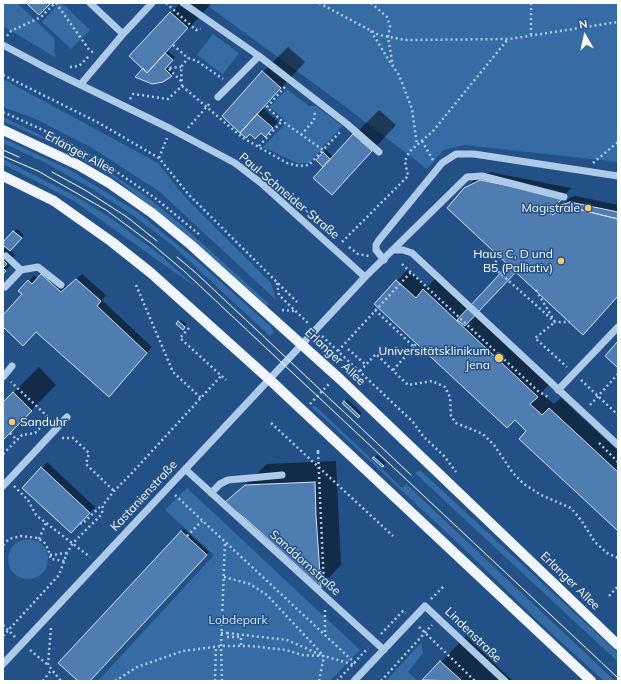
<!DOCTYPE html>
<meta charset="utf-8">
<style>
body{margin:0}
#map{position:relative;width:621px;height:684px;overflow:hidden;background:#235187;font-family:Mulish,sans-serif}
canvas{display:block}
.frame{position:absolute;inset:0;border:4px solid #fff;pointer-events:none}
.north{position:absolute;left:565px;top:16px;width:40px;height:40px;-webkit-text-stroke:3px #235187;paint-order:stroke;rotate:351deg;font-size:11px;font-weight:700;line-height:16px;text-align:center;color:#fff}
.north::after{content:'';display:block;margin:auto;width:14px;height:18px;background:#fff;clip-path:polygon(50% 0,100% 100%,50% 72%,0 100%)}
</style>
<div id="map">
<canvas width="621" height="684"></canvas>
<div class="frame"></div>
<div class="north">N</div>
</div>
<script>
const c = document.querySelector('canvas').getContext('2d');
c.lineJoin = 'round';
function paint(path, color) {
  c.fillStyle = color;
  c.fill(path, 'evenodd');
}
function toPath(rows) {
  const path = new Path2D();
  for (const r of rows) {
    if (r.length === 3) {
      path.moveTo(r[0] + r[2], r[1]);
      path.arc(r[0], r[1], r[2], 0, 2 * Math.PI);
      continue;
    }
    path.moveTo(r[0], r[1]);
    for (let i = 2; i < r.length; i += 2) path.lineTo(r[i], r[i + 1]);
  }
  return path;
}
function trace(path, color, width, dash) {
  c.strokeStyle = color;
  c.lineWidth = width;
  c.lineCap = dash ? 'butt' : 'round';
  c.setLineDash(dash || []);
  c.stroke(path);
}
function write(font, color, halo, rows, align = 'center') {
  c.font = font + ' Mulish,sans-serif';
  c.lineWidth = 3;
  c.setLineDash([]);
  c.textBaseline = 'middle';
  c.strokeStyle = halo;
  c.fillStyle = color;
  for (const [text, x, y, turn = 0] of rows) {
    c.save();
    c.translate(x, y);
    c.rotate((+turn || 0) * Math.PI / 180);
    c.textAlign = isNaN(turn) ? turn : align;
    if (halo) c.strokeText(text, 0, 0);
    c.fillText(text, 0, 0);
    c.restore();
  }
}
paint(toPath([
 [3,3,17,3,54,38,55,57,3,26],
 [59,3,62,3,90,30,71,49,42,22],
 [204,3,618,3,618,162,464,145,444,150,427,169,346,107],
 [213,34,239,53,223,74,197,55],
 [3,79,158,163,184,196,271,283,276,300,160,192,94,149,34,118,3,107],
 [287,89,309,106,316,106,342,126,309,163,297,163,263,147,287,122,270,107],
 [3,117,80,154,146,196,183,226,269,304,267,306,180,229,126,187,108,174,54,144,3,121],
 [3,138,70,170,136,211,195,259,270,326,274,332,270,336,172,245,134,216,94,190,44,162,3,143],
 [3,159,77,197,112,219,159,254,197,288,74,201,3,164],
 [314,405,402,488,406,484,615,681,604,681,536,619,476,560,312,407],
 [420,470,618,653,618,662,415,473],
 [187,488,360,650,330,681,98,681,214,555,165,510],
 [28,559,20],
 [421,643,423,653,408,672,418,681,386,681]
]), '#376ba4');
paint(toPath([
 [180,3,212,3,168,51,175,57,166,66,173,73,171,75,144,68,131,56],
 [288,47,305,62,263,108,278,122,270,130,250,133,263,72],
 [379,110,396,125,332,194,329,162,317,160,326,150,333,157],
 [490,172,571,188,557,203,561,206,571,197,576,196,618,205,618,295,516,271,474,315,549,385,541,393,554,404,561,398,618,451,618,530,515,419,375,304,408,269,427,287,435,279,468,310,510,265,465,189,474,180],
 [17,229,24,235,10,250,15,255,11,259,13,262,3,273,3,249,6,246,3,244],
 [47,270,67,287,82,274,106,295,102,300,152,347,114,390,37,331,3,326,3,317,23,294,20,291,34,275,38,279],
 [181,320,187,324,182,328,177,324],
 [39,367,56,385,3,439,3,403],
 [347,399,362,413,358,417,343,403],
 [377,455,386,463,382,466,374,458],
 [336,461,341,565,321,586,247,518,226,502,267,464],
 [47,462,95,507,71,532,42,468],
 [184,529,209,552,89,681,79,681,60,663],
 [466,636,513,681,424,680]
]), '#0007');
const building = toPath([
 [26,3,51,3,39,15,26,3],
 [170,12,188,28,147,73,129,56,170,12],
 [165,53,173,60,165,69,172,76,163,82,152,84,135,77,143,68,147,73,165,53],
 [262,71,281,88,240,133,222,116,262,71],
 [257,114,273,128,265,137,261,133,255,139,250,134,246,138,240,133,257,114],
 [353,134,372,151,332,195,313,178,353,134],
 [323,152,330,159,323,167,316,160,323,152],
 [480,180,564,197,549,212,553,215,561,205,618,219,618,296,583,335,447,208,464,188,480,180],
 [570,202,618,212,618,219,561,205,570,202],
 [13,231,22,238,10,251,3,245,3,242,13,231],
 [3,260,7,264,3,268,6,271,3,274,3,260],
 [508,265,516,272,465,326,457,320,508,265],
 [41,274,61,292,76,279,101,301,97,306,147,353,109,397,36,332,23,346,3,327,3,315,22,294,18,291,28,280,32,284,41,274],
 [396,280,416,298,423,289,538,397,530,404,542,415,549,408,618,472,618,531,519,439,526,431,515,420,507,428,374,304,396,280],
 [178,321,185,327,183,330,176,324,178,321],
 [618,341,618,368,605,356,618,341],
 [13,392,32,411,3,440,3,402,13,392],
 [344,401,360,416,358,418,342,403,344,401],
 [374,457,384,466,382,467,372,458,374,457],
 [41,467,90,513,71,533,22,488,41,467],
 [315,482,316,516,321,588,246,519,224,503,245,485,315,482],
 [181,531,207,555,90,681,78,681,58,663,181,531],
 [440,661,462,681,422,680,440,661]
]);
paint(building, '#507db1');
trace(building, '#d2e4f7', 1);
trace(toPath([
 [56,3,90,51,93,52],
 [166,3,196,30,201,29],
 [319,3,379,35,405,40,509,39,618,22],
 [371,3,387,17,390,26,388,37,393,66],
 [531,3,531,36],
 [371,31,388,59,399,75,412,109,417,145],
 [7,36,11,31,41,17,55,3],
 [173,45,188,58,197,61,223,79],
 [70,67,79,66,90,55],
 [3,75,99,123,159,158,189,195,297,302],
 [181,81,168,68,181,67],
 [182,86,243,138,287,163,299,166,309,165,323,150],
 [285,87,267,107,282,121,323,150,340,132],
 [130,99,133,94,168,99,182,86,181,67,188,58],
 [3,112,54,135,108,166,155,198,200,235],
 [188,128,210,103],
 [301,135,314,120,315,112],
 [422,141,433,160],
 [259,146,282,121],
 [159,158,167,138],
 [593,163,618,142],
 [342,242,408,176,405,161,409,152,433,131,508,39],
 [349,247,358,254,369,256],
 [500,257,492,266,555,322,570,322],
 [402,264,539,392,550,398],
 [277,283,279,295,308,323],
 [136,285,173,372,201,398],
 [536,290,555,322,535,338,567,367],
 [282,310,295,311],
 [375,310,414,347,416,343],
 [189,328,180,338,226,380],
 [322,336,413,422,423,436,444,456,456,472],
 [348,349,366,365],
 [338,351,411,272],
 [393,370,414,347],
 [360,371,376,354,408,385,432,381,445,387,450,397,451,416,456,423,483,434,494,445,513,473,524,484,541,495,571,508,581,520,595,542,607,553,618,558],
 [581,380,618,415],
 [310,404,329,384],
 [590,405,618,374],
 [271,423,393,536],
 [10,433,17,440],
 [62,438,73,438,89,453,86,464,114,491],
 [599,443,618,462],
 [318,452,318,447],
 [3,454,22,435,35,433,44,424,47,416,11,382],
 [14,486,28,500,36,515,90,557],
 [175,495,357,665],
 [80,523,82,524,102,505],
 [187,536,202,521],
 [39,539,46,523],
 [3,545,9,539,21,536,37,538,44,542,48,549,51,559,65,561],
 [50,555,67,553],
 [224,577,250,584,267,595,324,656],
 [609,596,618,586],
 [431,599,445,585],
 [325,610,325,635],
 [3,625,15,637],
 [419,627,475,681],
 [51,628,48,665,61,681],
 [221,633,227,633,227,637,241,637,241,646],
 [227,633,287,640,321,655],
 [381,634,403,611,406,613],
 [3,636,59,575,67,553,73,543,102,514,103,505,114,491,130,475,221,376],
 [30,650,48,665],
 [43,681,52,669],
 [115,681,137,667,183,651,221,646,251,646,286,650,302,655,324,656,355,665],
 [215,681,216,646],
 [222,681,221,646,225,542],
 [319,681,324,656],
 [337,681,368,648],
 [381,681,432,625]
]), '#aecae9', 2.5, [2, 3]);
trace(toPath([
 [90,3,123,34],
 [183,3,259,56,347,124,379,152],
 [3,45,48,69,171,129,235,163,261,183,365,277],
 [81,84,123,34,152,3],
 [218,97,259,56],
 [394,250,403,250,412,253,618,445],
 [6,256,21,270,38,267,61,285],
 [384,260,376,250,376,245,379,240,442,163,456,154,474,154,618,176],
 [5,287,21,270],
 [3,377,12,366],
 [558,390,618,327],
 [185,469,384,650],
 [3,486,67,417],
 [211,493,220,484,228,480,282,475],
 [3,664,365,277,467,177,482,176,564,197],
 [354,681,425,606,505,681]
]), '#aecae9', 7);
trace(toPath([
 [3,130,78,165,109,183,152,213,191,245,341,380,618,645],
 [3,176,54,201,112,242,151,273,269,379,591,681]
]), '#f1f6fe', 10);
trace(toPath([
 [3,150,19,157],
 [3,156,38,171,106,210,152,244,184,271,618,678],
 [52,172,85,190,127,217,157,241],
 [177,257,196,273,411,475]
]), '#fff', 1);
trace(toPath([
 [318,452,324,587]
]), '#aecae9', 2.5, [2, 3]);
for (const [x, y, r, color] of [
 [588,208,4,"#f4cb70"],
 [561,261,4,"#f4cb70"],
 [499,358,5,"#f4cb70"],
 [12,422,4,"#f4cb70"]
]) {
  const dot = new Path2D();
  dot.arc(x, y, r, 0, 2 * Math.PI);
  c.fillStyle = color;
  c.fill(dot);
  trace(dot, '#235187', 1.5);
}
write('12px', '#fff', '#235187', [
 ["Erlanger Allee",80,153,28],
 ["Paul-Schneider-Straße",289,196,40],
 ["Erlanger Allee",335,357,43],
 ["Kastanienstraße",144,496,-47],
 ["Sanddornstraße",305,563,42],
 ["Erlanger Allee",570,581,44],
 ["Lindenstraße",473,635,44]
]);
write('12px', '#fff', '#235187', [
 ["Magistrale",580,208],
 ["Haus C, D und",553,254],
 ["B5 (Palliativ)",553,268],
 ["Universitätsklinikum",490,351],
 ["Jena",490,365],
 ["Sanduhr",20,422,"left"]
], 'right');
write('12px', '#d2e4f7', '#235187', [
 ["Lobdepark",238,620]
]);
</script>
